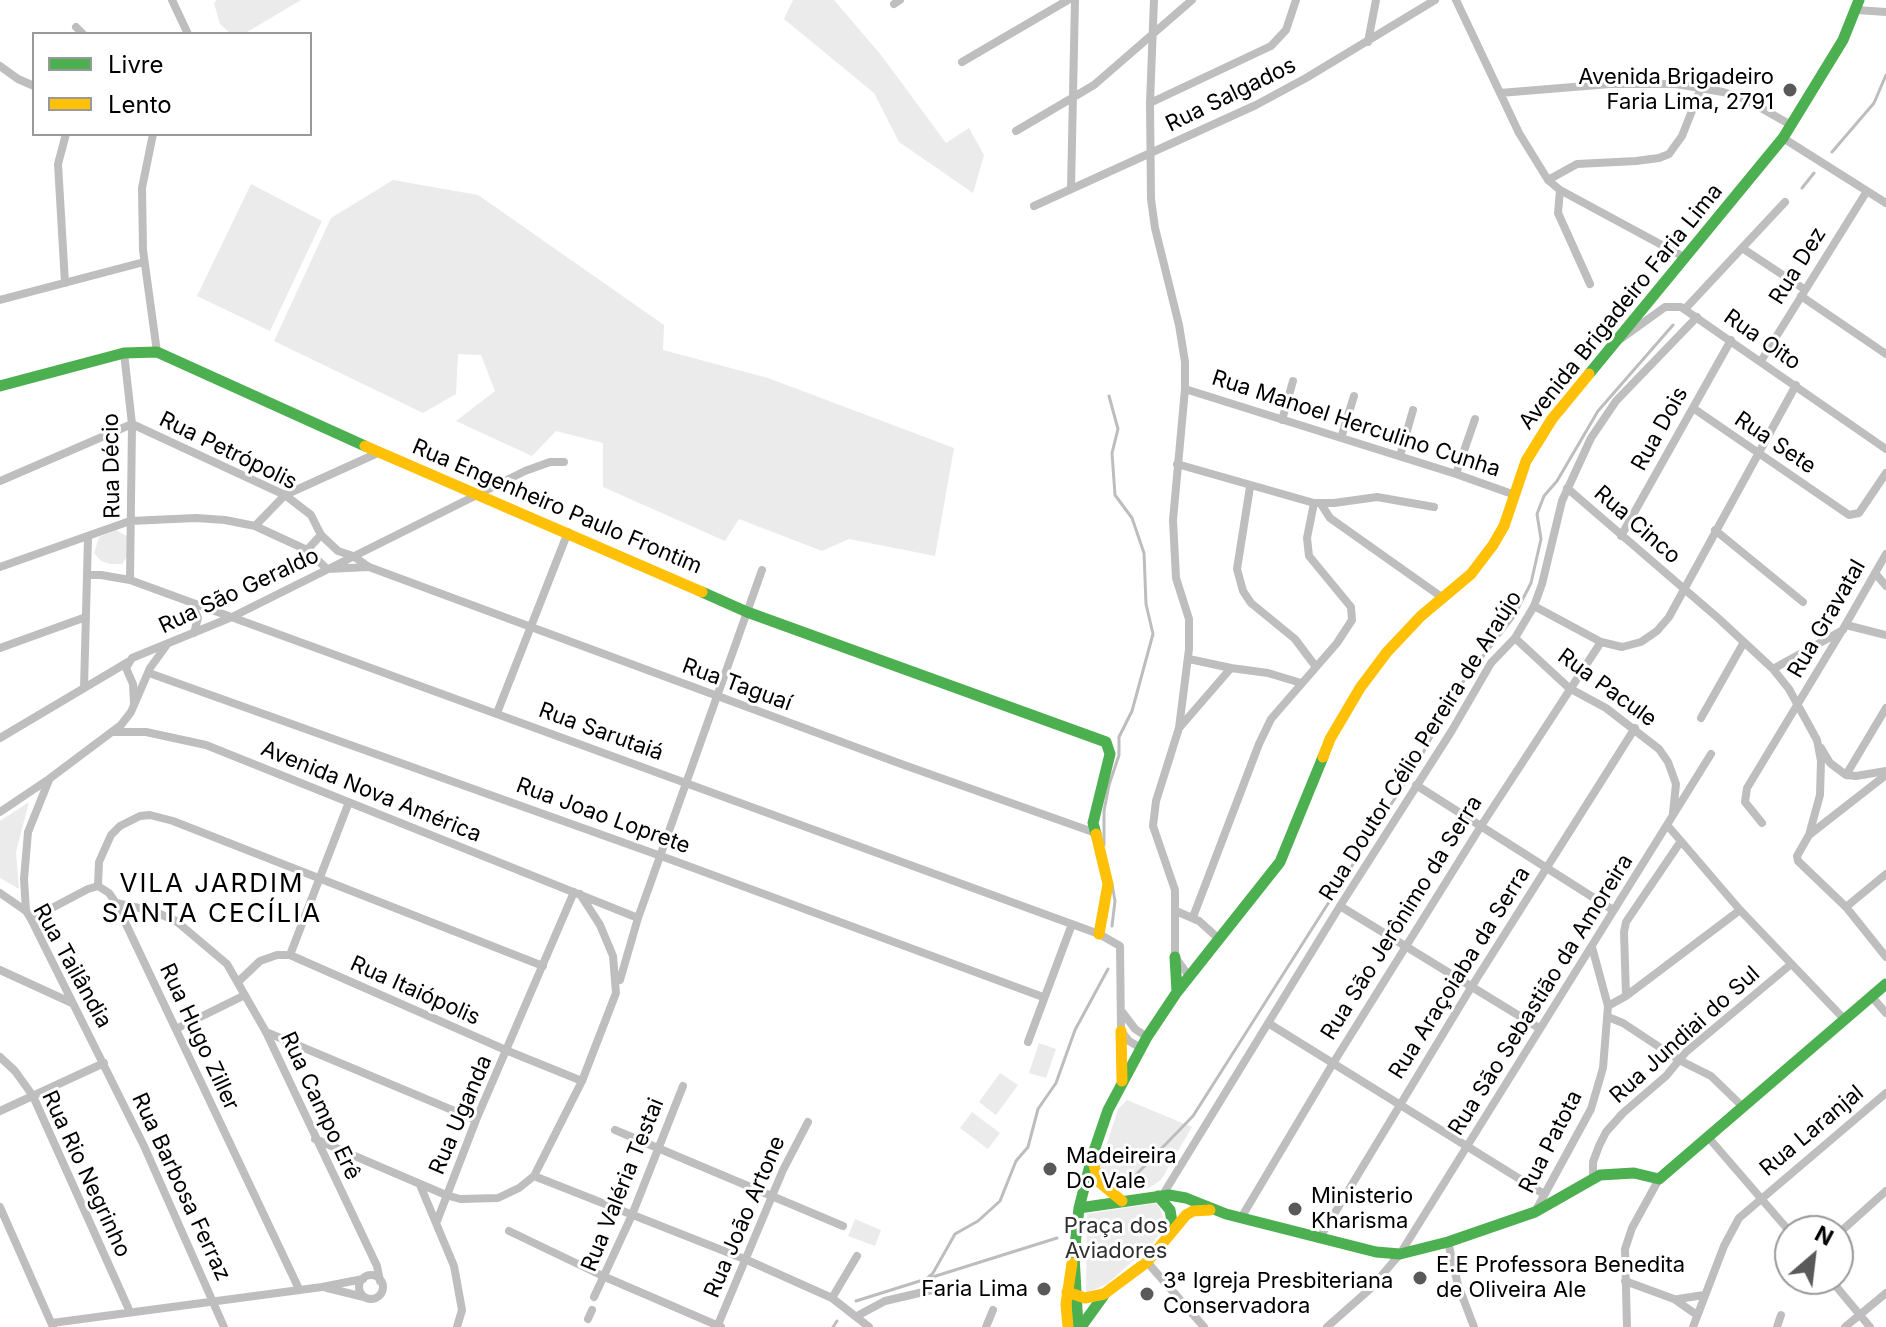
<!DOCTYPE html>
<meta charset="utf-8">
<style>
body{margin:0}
#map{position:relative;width:1886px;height:1327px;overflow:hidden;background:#fff;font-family:Inter,sans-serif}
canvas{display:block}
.legend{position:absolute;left:32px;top:32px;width:280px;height:104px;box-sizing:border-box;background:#fff;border:2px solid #999;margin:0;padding:10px 14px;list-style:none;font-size:24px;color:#000}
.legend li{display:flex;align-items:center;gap:16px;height:40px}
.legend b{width:40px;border:2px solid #999}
.north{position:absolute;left:1774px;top:1215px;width:80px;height:80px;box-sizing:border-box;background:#fff;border:2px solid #999;border-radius:50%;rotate:28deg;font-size:22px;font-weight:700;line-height:32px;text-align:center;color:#000}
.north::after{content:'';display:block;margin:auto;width:28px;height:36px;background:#595959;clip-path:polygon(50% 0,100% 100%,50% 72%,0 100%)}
</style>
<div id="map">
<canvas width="1886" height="1327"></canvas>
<ul class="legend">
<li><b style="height:10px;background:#4caf50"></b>Livre</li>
<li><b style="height:10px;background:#ffc107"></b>Lento</li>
</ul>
<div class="north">N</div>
</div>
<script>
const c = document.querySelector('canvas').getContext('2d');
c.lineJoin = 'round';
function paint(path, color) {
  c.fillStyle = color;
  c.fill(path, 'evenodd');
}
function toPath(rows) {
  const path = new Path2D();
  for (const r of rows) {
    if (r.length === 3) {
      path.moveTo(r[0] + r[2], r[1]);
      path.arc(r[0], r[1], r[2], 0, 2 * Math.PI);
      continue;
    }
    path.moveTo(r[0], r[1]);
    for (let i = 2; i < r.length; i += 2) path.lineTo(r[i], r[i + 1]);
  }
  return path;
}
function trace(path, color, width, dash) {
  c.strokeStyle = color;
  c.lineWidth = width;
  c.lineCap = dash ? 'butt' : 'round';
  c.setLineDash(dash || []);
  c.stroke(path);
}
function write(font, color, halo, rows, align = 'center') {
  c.font = font + ' Inter,sans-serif';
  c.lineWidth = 6;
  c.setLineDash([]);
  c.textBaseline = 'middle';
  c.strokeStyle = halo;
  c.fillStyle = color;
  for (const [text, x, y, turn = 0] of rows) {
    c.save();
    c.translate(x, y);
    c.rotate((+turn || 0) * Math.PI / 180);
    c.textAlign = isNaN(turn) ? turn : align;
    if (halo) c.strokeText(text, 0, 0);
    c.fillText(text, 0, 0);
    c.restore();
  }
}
paint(toPath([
 [217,0,301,0,244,34,231,34,220,24,214,3],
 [793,0,834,0,881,55,946,143,969,128,984,155,973,193,899,142,874,93,784,19],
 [393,180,478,195,664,325,663,350,768,378,954,448,935,556,849,539,822,551,739,519,725,541,603,487,603,443,556,431,532,456,456,421,495,391,481,355,458,354,456,394,423,413,274,341,331,218],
 [251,184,322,221,270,331,197,296],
 [116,530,127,536,127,557,122,564,110,564,101,561,94,553,99,537],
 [29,802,16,852,19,889,0,878,0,821],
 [1039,1043,1056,1049,1046,1078,1029,1073],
 [1000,1073,1018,1085,996,1115,979,1102],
 [1127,1100,1192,1127,1161,1180,1149,1188,1127,1190,1104,1180,1100,1165,1118,1109],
 [972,1112,1000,1133,988,1149,960,1128],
 [1156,1203,1161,1210,1165,1225,1153,1243,1107,1284,1086,1293,1087,1214],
 [855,1219,881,1230,875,1246,848,1236]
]), '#ebebeb');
trace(toPath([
 [1832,152,1874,103,1886,75],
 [1802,188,1814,173],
 [1104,845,1104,811,1109,785,1119,755,1119,737,1132,711,1153,634,1146,604,1144,553,1132,518,1115,495,1112,453,1118,429,1109,396],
 [1112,884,1115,901,1112,926],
 [1131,1180,1193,1116,1418,762,1459,687,1513,618,1531,583,1541,539,1537,514,1544,496,1557,481,1598,411,1673,325],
 [924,1281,933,1273,955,1234,978,1221,1000,1201,1016,1161,1028,1147,1038,1109,1056,1083,1075,1030,1108,969],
 [856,1301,1057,1238],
 [833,1327,837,1321]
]), '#bdbdbd', 3);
trace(toPath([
 [172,0,188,34],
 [1154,0,1150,103,1151,199,1155,228,1179,325,1185,362,1185,389,1173,520,1176,578,1189,619,1189,649,1179,728,1156,801,1153,826,1175,890,1175,957,1189,976],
 [1456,0,1519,133,1548,180,1560,190,1558,213,1590,284],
 [894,4,900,0],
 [1857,10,1886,12],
 [76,27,83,34],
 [1368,42,1376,0],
 [962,62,1068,0],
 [0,66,18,79,34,86],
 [1500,93,1610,84,1676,84,1723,92,1745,99,1791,125],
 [1150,103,1271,46,1286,30,1296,0],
 [1016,131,1094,85,1192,0],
 [153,134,142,188,143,250,157,352],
 [1783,138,1886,203],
 [1548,180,1577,164,1636,161,1659,158,1669,154,1682,136,1701,88],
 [1071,189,1075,0],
 [1560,190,1684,257],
 [1034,206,1256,105,1306,78,1435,0],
 [1742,248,1804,289],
 [65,283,58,164,66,134],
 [1801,296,1886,354],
 [0,300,144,262],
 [1685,309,1785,202],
 [1622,338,1665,307,1681,307,1886,449],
 [124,353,132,424,130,580],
 [1761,361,1867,191],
 [1185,389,1456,474,1515,495],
 [1693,408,1849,515,1859,513,1886,473],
 [1282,420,1293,381],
 [1341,438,1354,396],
 [1400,456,1413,410],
 [1177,464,1314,503,1334,503,1377,497,1434,507],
 [1456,474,1475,419],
 [0,481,132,424,285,495,311,515,321,535,307,550],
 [1250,487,1237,569,1243,591,1251,603,1295,639,1316,667],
 [1567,488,1718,618,1773,669,1789,689,1817,740,1821,761,1820,795,1809,835],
 [1321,504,1330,518,1443,598],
 [255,526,285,495,380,452],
 [1715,530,1803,602],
 [321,535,338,551,353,556,369,567,904,765,1093,832],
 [1621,536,1731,340],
 [0,567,130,521,196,518,225,520,255,526,307,550,327,569,369,567],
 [1875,573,1886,586],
 [88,575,101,575,130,580,1099,934,1120,946,1121,1031,1129,1041,1141,1048],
 [192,603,198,618,194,633],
 [1534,606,1601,642,1622,647,1641,642,1657,631,1669,617,1796,385],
 [1846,625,1886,635],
 [1515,638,1569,688,1606,708,1659,749,1668,762,1676,784,1673,813],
 [0,648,86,617],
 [1189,659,1231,668],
 [1773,669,1843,630],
 [149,673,661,856,1043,997],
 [84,688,88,538],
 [134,703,133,684,126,668,132,658,232,617,525,471,550,462,564,462],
 [497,713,568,532],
 [1701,718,1744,642],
 [1180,727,1231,668,1268,673,1301,683],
 [114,732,146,732,206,745,638,918],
 [0,738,128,662],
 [1821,748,1830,763,1846,775,1856,776,1886,771],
 [1846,775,1886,708],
 [1886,775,1809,835,1797,856,1798,861,1846,907,1886,957],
 [1416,785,1613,910],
 [0,812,49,779,121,725,131,712,150,668,166,646],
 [1762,823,1745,802,1747,788,1843,629,1886,554],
 [1668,826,1740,910,1845,1020],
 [0,893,26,911,31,919,144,1146,224,1327],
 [116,903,153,911,176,921,227,964,266,1032,377,1266,380,1281],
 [1340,906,1539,1028],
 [1846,907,1886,874],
 [26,911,24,879,28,832,49,780],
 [1176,911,1199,921,1219,939],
 [1193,917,1259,744,1271,719,1337,643,1352,620,1351,607,1309,556,1307,538,1314,503],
 [31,919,88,889,98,886],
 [290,955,349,802],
 [0,970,72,1003],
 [620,980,638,918,762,570],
 [239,981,260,961,277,955,290,955,508,1051,582,1081],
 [1626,996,1624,932,1626,922,1681,841],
 [1872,997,1886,1013],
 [1608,1006,1626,996,1740,910],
 [1123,1013,1135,1029,1147,1037],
 [1608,1017,1623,1023,1679,1060,1711,1076,1743,1107],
 [1268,1023,1544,1194],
 [176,1029,245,995],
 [266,1032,476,1120],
 [1028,1042,1072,924],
 [0,1057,15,1071,33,1096,130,1312],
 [0,1111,104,1063],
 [615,1130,843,1226],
 [1708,1137,1790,1232],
 [315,1139,446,1195,460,1199,498,1198,519,1188,534,1176,582,1081,616,993,613,956,600,925,580,894],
 [534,1176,747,1260,832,1298,869,1327],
 [1593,1178,1593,1162,1599,1146,1606,1132,1623,1113,1666,1076,1686,1052,1790,965],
 [420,1185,454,1266,462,1310,457,1327],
 [1162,1196,1340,906,1451,732,1491,663,1515,638,1534,606,1542,584,1562,501,1591,438,1616,401,1697,317],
 [0,1207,53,1327],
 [1535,1212,1591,1109,1603,1068,1608,1006,1592,947],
 [1241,1218,1332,1065,1481,826,1601,642],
 [437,1221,476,1120,574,892],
 [509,1231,605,1277,721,1327],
 [1838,1234,1886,1191],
 [1319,1239,1472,986,1635,728],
 [1448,1242,1458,1285,1474,1327],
 [1147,1262,1204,1327],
 [371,1287,12],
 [1830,1279,1870,1327],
 [1625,1281,1674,1299,1697,1315],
 [327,1288,364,1297],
 [299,1289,116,903,109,893,98,886,99,862,111,835,120,826,140,816,150,815,173,821,543,966],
 [594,1297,632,1215,683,1086],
 [832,1298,857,1256],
 [1678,1299,1704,1295],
 [857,1316,885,1301,945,1287],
 [588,1319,592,1310],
 [52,1323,322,1287,363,1279],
 [717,1327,783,1170,808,1122],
 [986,1327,993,1310],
 [1327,1327,1370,1289,1400,1254,1711,754],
 [1627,1327,1625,1249,1632,1228,1659,1179],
 [1693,1327,1724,1246,1739,1218,1886,1093],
 [1777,1327,1781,1315],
 [1845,1327,1886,1293]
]), '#bebebe', 8);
trace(toPath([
 [1589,374,1783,138,1843,40,1859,0],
 [0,386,124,353,157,352,365,446],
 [702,592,747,612,1106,742,1110,754,1093,823,1096,834],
 [1175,957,1177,992],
 [1158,1196,1170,1210,1173,1228],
 [1079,1208,1169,1195,1186,1198,1226,1214,1376,1252,1400,1254,1448,1242,1535,1212,1600,1175,1634,1173,1659,1179,1886,984],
 [1078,1327,1074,1255,1079,1208,1092,1157,1108,1110,1147,1037,1177,992,1280,862,1323,757],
 [1081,1327,1104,1295]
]), '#4caf50', 11);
trace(toPath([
 [365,446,702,592],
 [1323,757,1330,739,1360,688,1387,652,1421,616,1471,574,1493,545,1504,526,1526,461,1552,419,1589,374],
 [1096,834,1108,884,1099,934],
 [1121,1031,1122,1081],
 [1093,1161,1098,1181,1122,1201],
 [1067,1292,1085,1298,1104,1294,1147,1262,1186,1215,1193,1211,1210,1210],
 [1068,1327,1066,1304,1072,1263]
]), '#ffc107', 11);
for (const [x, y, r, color] of [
 [1790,90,8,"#595959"],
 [1050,1169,8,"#595959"],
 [1295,1209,8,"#595959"],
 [1420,1278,8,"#595959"],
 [1044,1289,8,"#595959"],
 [1147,1294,8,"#595959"]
]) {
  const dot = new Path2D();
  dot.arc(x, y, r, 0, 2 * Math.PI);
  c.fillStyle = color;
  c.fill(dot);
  trace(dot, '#fff', 3);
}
write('22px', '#000', '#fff', [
 ["Avenida Brigadeiro",1774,77,"right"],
 ["Faria Lima, 2791",1774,102,"right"],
 ["Madeireira",1066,1156],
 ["Do Vale",1066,1181],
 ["Ministerio",1311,1196],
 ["Kharisma",1311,1221],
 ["E.E Professora Benedita",1436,1265],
 ["de Oliveira Ale",1436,1290],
 ["3ª Igreja Presbiteriana",1163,1281],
 ["Conservadora",1163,1306],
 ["Faria Lima",1028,1289,"right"]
], 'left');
write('22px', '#000', '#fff', [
 ["Rua Salgados",1231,95,-26],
 ["Rua Dez",1798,266,-58],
 ["Avenida Brigadeiro Faria Lima",1621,307,-51],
 ["Rua Oito",1762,340,35],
 ["Rua Manoel Herculino Cunha",1356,424,18],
 ["Rua Dois",1660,429,-61],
 ["Rua Sete",1775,443,34],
 ["Rua Petrópolis",228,451,26],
 ["Rua Décio",112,466,-91],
 ["Rua Engenheiro Paulo Frontim",557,507,23],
 ["Rua Cinco",1637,525,41],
 ["Rua São Geraldo",239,591,-25],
 ["Rua Gravatal",1827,619,-60],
 ["Rua Taguaí",737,685,20],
 ["Rua Pacule",1607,688,36],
 ["Rua Sarutaiá",601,732,20],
 ["Rua Doutor Célio Pereira de Araújo",1421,746,-58],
 ["Avenida Nova América",371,792,22],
 ["Rua Joao Loprete",603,816,20],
 ["Rua São Jerônimo da Serra",1402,918,-58],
 ["Rua Tailândia",72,966,61],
 ["Rua Araçoiaba da Serra",1460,973,-58],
 ["Rua Itaiópolis",415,991,24],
 ["Rua São Sebastião da Amoreira",1541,995,-58],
 ["Rua Jundiai do Sul",1685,1035,-42],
 ["Rua Hugo Ziller",199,1037,65],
 ["Rua Campo Erê",320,1106,65],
 ["Rua Uganda",461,1115,-67],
 ["Rua Laranjal",1812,1131,-40],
 ["Rua Patota",1551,1142,-63],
 ["Rua Rio Negrinho",86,1174,65],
 ["Rua Valéria Testai",623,1185,-68],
 ["Rua Barbosa Ferraz",181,1187,65],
 ["Rua João Artone",745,1217,-67]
]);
write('22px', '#313131', '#fff', [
 ["Praça dos",1116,1226],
 ["Aviadores",1116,1251]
]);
c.letterSpacing = '2px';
write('26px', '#000', '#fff', [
 ["VILA JARDIM",212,884],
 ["SANTA CECÍLIA",212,914]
]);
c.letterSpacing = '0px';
</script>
